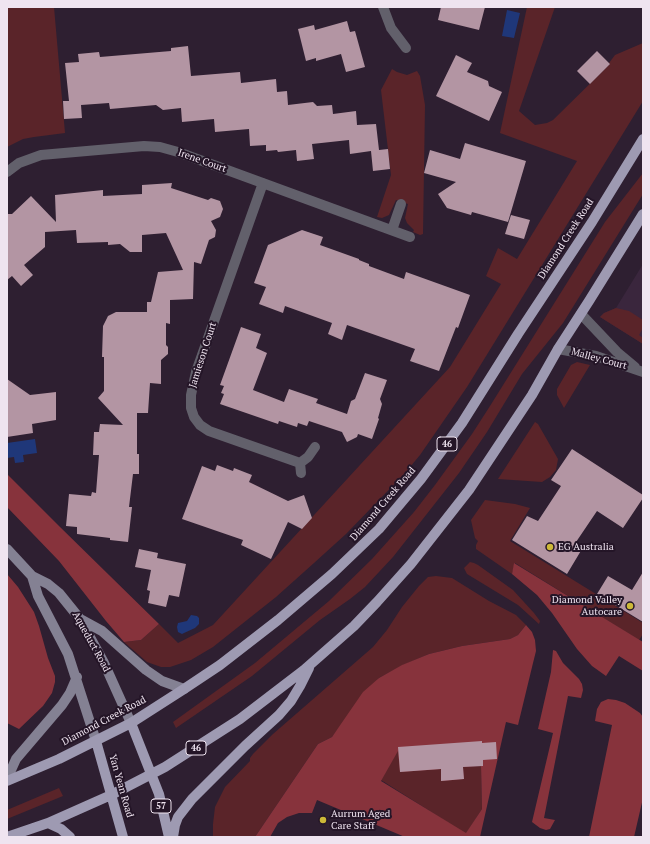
<!DOCTYPE html>
<style>
body{margin:0}
#map{position:relative;width:650px;height:844px;overflow:hidden;background:#2e1f31;font-family:"PT Serif",serif}
canvas{display:block}
.frame{position:absolute;inset:0;border:8px solid #efe4f0;pointer-events:none}
</style>
<div id="map">
<canvas width="650" height="844"></canvas>
<div class="frame"></div>
</div>
<script>
const c = document.querySelector('canvas').getContext('2d');
c.lineJoin = 'round';
function paint(path, color) {
  c.fillStyle = color;
  c.fill(path, 'evenodd');
}
function toPath(rows) {
  const path = new Path2D();
  for (const r of rows) {
    path.moveTo(r[0], r[1]);
    for (let i = 2; i < r.length; i += 2) path.lineTo(r[i], r[i + 1]);
  }
  return path;
}
function trace(path, color, width, dash) {
  c.strokeStyle = color;
  c.lineWidth = width;
  c.lineCap = dash ? 'butt' : 'round';
  c.setLineDash(dash || []);
  c.stroke(path);
}
function write(font, color, halo, rows, align = 'center') {
  c.font = font + ' "PT Serif",serif';
  c.lineWidth = 4;
  c.setLineDash([]);
  c.textBaseline = 'middle';
  c.strokeStyle = halo;
  c.fillStyle = color;
  for (const [text, x, y, turn = 0] of rows) {
    c.save();
    c.translate(x, y);
    c.rotate((+turn || 0) * Math.PI / 180);
    c.textAlign = isNaN(turn) ? turn : align;
    if (halo) c.strokeText(text, 0, 0);
    c.fillText(text, 0, 0);
    c.restore();
  }
}
paint(toPath([
 [643,264,643,344,600,317,604,313,616,308]
]), '#3a263d');
paint(toPath([
 [7,7,54,7,65,133,34,137,23,139,7,147],
 [527,7,555,7,519,111,535,125,547,123,553,120,610,64,609,63,615,55,643,43,643,101,467,387,420,455,405,473,346,534,314,563,276,597,213,647,191,660,170,667,161,667,147,662,124,642,141,640,159,624,178,643,213,625,450,367,501,284,486,276,498,248,517,259,577,161,500,133],
 [392,69,397,72,407,75,417,71,420,76,425,105,423,234,420,235,413,232,414,230,407,223,405,218,408,204,396,200,389,215,382,218,377,217,391,175,381,90],
 [643,173,643,194,563,323,522,374,487,432,459,473,393,557,365,587,350,599,320,620,252,676,176,728,173,722,255,663,329,601,372,559,414,512,435,485,472,434,490,406,605,222],
 [616,308,629,311,643,320,643,328,639,335,643,338,643,344,600,317,604,313],
 [577,362,590,365,564,408,557,395,557,389,571,365],
 [535,422,538,424,558,459,556,470,550,477,542,482,498,479],
 [485,500,515,504,530,508,510,541,643,623,643,634,639,640,515,563,512,574,476,549,476,545,478,541,475,538,471,520],
 [470,562,474,563,478,565,513,590,534,613,540,621,539,624,518,605,467,574,464,568],
 [436,576,452,578,489,601,516,615,526,625,518,635,510,639,462,646,429,654,403,665,379,678,332,737,318,744,255,837,213,837,213,824,215,807,225,787,250,761,250,758,253,754,273,734,373,647,387,630,402,607,419,586,428,577],
 [398,750,441,769,441,780,464,779,463,767,481,766,482,809,466,834,381,780],
 [59,788,63,796,7,819,7,810]
]), '#5a2429');
paint(toPath([
 [7,474,59,526,159,624,141,640,124,642,106,621,59,561,7,507],
 [514,563,643,642,643,671,619,656,606,676,592,666,577,649,552,613,537,595,512,574],
 [7,574,18,587,34,612,39,626,48,658,55,676,55,682,52,693,43,706,19,729,7,723],
 [526,625,532,632,535,640,536,651,533,663,518,725,506,722,480,837,405,837,317,800,312,813,299,813,287,817,278,823,270,837,255,837,318,744,332,737,363,692,379,678,402,665,429,654,462,646,510,639,518,635],
 [398,751,400,772,441,769,441,781,464,779,463,767,481,766,482,809,466,833,381,781],
 [553,650,556,651,563,663,579,679,582,684,583,690,581,698,568,696,544,818,555,820,550,829,546,830,540,828,532,822,553,733,538,729,551,672],
 [608,699,616,700,625,703,640,713,643,717,643,798,634,837,589,837,612,725,595,721,597,709,601,702]
]), '#87333c');
paint(toPath([
 [507,10,520,13,514,38,502,36],
 [35,439,37,453,23,455,24,462,15,463,14,457,7,458,7,443],
 [191,615,197,616,199,618,199,624,195,628,184,633,182,634,178,632,177,627,178,623,187,621]
]), '#1f3779');
paint(toPath([
 [441,7,485,7,479,30,438,20],
 [347,21,350,32,355,31,365,67,346,72,341,54,316,61,316,58,306,61,298,29,314,25,315,30],
 [188,46,191,76,240,72,241,83,276,79,277,92,287,91,288,105,313,102,317,106,332,105,333,114,356,111,357,125,376,124,379,150,388,149,390,169,373,171,371,151,350,154,349,140,312,144,314,159,297,161,296,150,278,152,277,150,266,151,266,145,250,146,249,129,215,132,214,119,182,122,181,108,163,110,156,105,110,109,109,103,81,105,82,118,64,119,63,101,69,101,65,63,79,62,78,54,99,52,100,57,171,51,171,48],
 [597,51,610,64,590,84,577,71],
 [456,55,472,63,467,72,488,81,489,86,502,92,489,121,436,96],
 [465,143,526,161,508,222,472,212,471,215,447,208,438,194,456,182,424,173,430,150,460,159],
 [172,183,171,188,208,200,211,198,220,201,223,209,220,217,211,221,216,230,215,237,209,240,201,264,194,262,193,299,170,300,170,324,166,323,166,345,168,347,168,354,161,360,161,384,150,383,148,413,137,413,137,454,139,454,139,474,133,474,129,507,132,507,128,542,110,540,110,538,77,534,77,527,66,526,69,494,91,496,92,492,96,493,99,455,93,455,94,432,99,432,100,424,123,425,98,398,104,391,104,357,102,357,103,326,108,316,116,312,147,312,147,302,151,302,158,272,183,270,166,233,142,235,142,252,130,252,120,244,108,245,108,242,77,243,76,230,45,232,45,247,24,265,33,275,21,286,12,276,7,280,7,214,12,214,31,196,56,222,55,195,103,190,103,196,142,194,142,185],
 [511,215,530,220,524,239,505,234],
 [302,230,323,237,320,245,359,259,359,260,369,264,369,266,404,279,406,272,470,295,458,328,456,327,439,371,410,361,415,349,347,325,342,340,328,334,332,323,285,306,283,313,259,304,266,287,254,283,268,245],
 [241,327,261,334,256,348,267,353,253,390,284,402,289,389,318,399,316,403,347,414,351,401,355,399,365,373,387,380,380,399,382,404,378,418,379,419,372,439,358,434,357,437,347,442,342,432,309,421,307,426,298,423,297,427,279,421,278,424,220,404,224,394,221,393,224,386,220,385],
 [7,379,30,395,56,392,56,420,32,424,33,433,7,437],
 [572,449,643,495,643,498,623,528,597,511,574,545,582,549,567,574,512,540,527,516,538,521,561,486,551,480],
 [217,465,233,471,234,468,252,475,249,482,288,501,304,495,312,518,302,529,288,522,271,559,241,545,243,540,182,519,202,466,215,471],
 [139,549,158,553,157,558,186,564,179,597,169,595,166,607,148,603,150,591,147,590,151,570,135,567],
 [643,572,643,622,597,594,608,576,632,590],
 [482,741,482,743,496,742,497,759,483,760,483,766,463,767,464,779,441,781,441,769,400,772,398,747]
]), '#b395a3');
trace(toPath([
 [383,7,391,28,406,48],
 [7,172,19,163,41,155,144,146,160,147,178,152,410,237],
 [263,183,196,372,191,395,191,408,194,417,200,425,209,431,300,463],
 [392,230,401,204],
 [581,314,617,352,635,367],
 [558,349,596,356,643,372],
 [301,473,300,463,308,457,315,447]
]), '#62606b', 10);
trace(toPath([
 [7,549,32,576,48,584,59,593,80,619,104,663,131,723],
 [32,576,38,596,68,654,96,741],
 [80,619,102,631,146,670,162,681,184,689],
 [7,779,16,759,62,705,70,693,77,677]
]), '#848193', 10);
trace(toPath([
 [131,723,159,794,169,837],
 [96,741,123,837],
 [7,781,59,759,131,723,184,689,220,665,278,620,332,574,379,529,421,479,462,423,518,334,592,222,643,139],
 [48,823,61,829,70,837],
 [7,837,48,823,111,795,165,767,240,719,304,670,354,626,377,602,411,564,469,490,532,395,558,349,589,301,643,214],
 [173,837,175,825,178,817,192,799,245,746,279,715,291,701,300,686,309,668]
]), '#9e9ab2', 10);
for (const [x, y, r, color] of [
 [550,547,4,"#cdb938"],
 [630,606,4,"#cdb938"],
 [323,820,4,"#cdb938"]
]) {
  const dot = new Path2D();
  dot.arc(x, y, r, 0, 2 * Math.PI);
  c.fillStyle = color;
  c.fill(dot);
  trace(dot, '#241527', 1.5);
}
for (const [x, y, w] of [
 [447,444,20],
 [196,748,20],
 [161,806,20]
]) {
  const box = new Path2D();
  box.roundRect(x - w / 2, y - 7, w, 14, 3);
  c.fillStyle = '#241527';
  c.fill(box);
  trace(box, '#efe4f0', 1);
}
write('bold 9px', '#efe4f0', null, [
 ["46",447,444],
 ["46",196,748],
 ["57",161,806]
]);
write('10px', '#efe4f0', '#241527', [
 ["Irene Court",202,161,20],
 ["Diamond Creek Road",566,239,-57],
 ["Jamieson Court",203,355,-72],
 ["Malley Court",599,359,15],
 ["Diamond Creek Road",383,504,-49],
 ["Aqueduct Road",91,642,61],
 ["Diamond Creek Road",104,721,-28],
 ["Yan Yean Road",121,786,74]
]);
write('10px', '#efe4f0', '#241527', [
 ["EG Australia",558,547],
 ["Diamond Valley",622,600,"right"],
 ["Autocare",622,612,"right"],
 ["Aurrum Aged",331,814],
 ["Care Staff",331,826]
], 'left');
</script>
